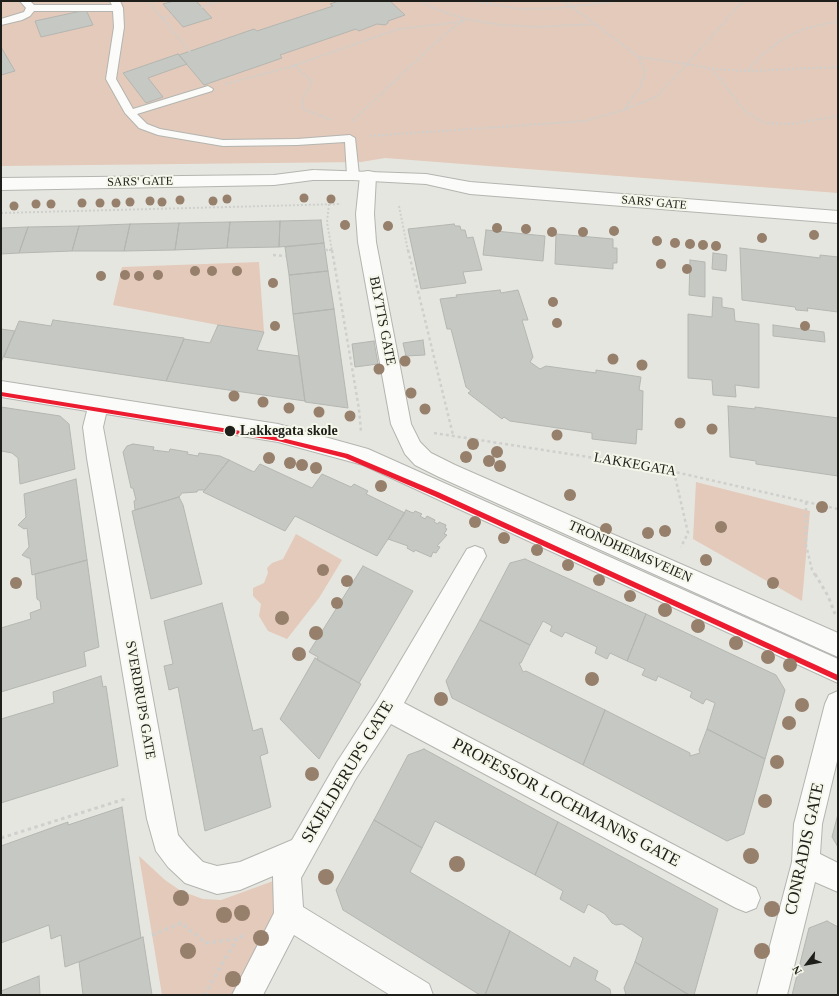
<!DOCTYPE html>
<style>
body{margin:0}
#map{position:relative;width:839px;height:996px;overflow:hidden;background:#e6e6e0;font-family:"Times New Roman",serif}
canvas{display:block}
.frame{position:absolute;inset:0;border:2px solid #1e1e1a;pointer-events:none}
.north{position:absolute;left:787px;top:944px;width:40px;height:40px;-webkit-text-stroke:3px #f5f7ea;paint-order:stroke;rotate:238deg;font-size:11px;font-weight:700;line-height:16px;text-align:center;color:#1e1e1a}
.north::after{content:'';display:block;margin:auto;width:14px;height:18px;background:#1e1e1a;clip-path:polygon(50% 0,100% 100%,50% 72%,0 100%)}
</style>
<div id="map">
<canvas width="839" height="996"></canvas>
<div class="frame"></div>
<div class="north">N</div>
</div>
<script>
const c = document.querySelector('canvas').getContext('2d');
c.lineJoin = 'round';
function paint(path, color) {
  c.fillStyle = color;
  c.fill(path, 'evenodd');
}
function toPath(rows) {
  const path = new Path2D();
  for (const r of rows) {
    path.moveTo(r[0], r[1]);
    for (let i = 2; i < r.length; i += 2) path.lineTo(r[i], r[i + 1]);
  }
  return path;
}
function trace(path, color, width, dash) {
  c.strokeStyle = color;
  c.lineWidth = width;
  c.lineCap = dash ? 'butt' : 'round';
  c.setLineDash(dash || []);
  c.stroke(path);
}
function write(font, color, halo, rows, align = 'center') {
  c.font = font + ' "Times New Roman",serif';
  c.lineWidth = 4;
  c.setLineDash([]);
  c.textBaseline = 'middle';
  c.strokeStyle = halo;
  c.fillStyle = color;
  for (const [text, x, y, turn = 0] of rows) {
    c.save();
    c.translate(x, y);
    c.rotate((+turn || 0) * Math.PI / 180);
    c.textAlign = isNaN(turn) ? turn : align;
    if (halo) c.strokeText(text, 0, 0);
    c.fillText(text, 0, 0);
    c.restore();
  }
}
paint(toPath([
 [1,1,838,1,838,193,385,158,361,162,1,166],
 [259,262,264,332,218,325,113,305,122,267],
 [696,482,810,511,802,601,693,539],
 [296,534,342,560,319,598,287,639,268,631,259,616,261,604,253,596,253,588,264,583,268,573,267,568,272,563,283,559],
 [139,856,165,880,181,891,203,899,221,900,287,876,247,995,162,995]
]), '#e3caba');
const building = toPath([
 [174,1,196,1,212,18,183,27,163,4,174,1],
 [339,1,390,1,405,15,388,21,388,23,385,25,377,24,359,31,356,29,280,55,282,58,204,85,179,55,254,29,257,31,333,6,330,4,339,1],
 [86,10,93,25,41,37,35,21,86,10],
 [1,47,15,71,1,75,1,47],
 [178,54,187,64,148,78,163,97,146,103,123,73,178,54],
 [321,220,324,243,279,247,280,221,321,220],
 [280,221,279,247,227,248,230,222,280,221],
 [230,222,227,248,175,250,179,223,230,222],
 [179,223,175,250,124,251,130,224,179,223],
 [130,224,124,251,72,251,79,226,130,224],
 [454,224,455,226,460,226,461,230,465,230,467,238,473,237,482,270,463,272,466,283,421,289,408,229,454,224],
 [79,226,72,251,19,253,28,227,79,226],
 [28,227,19,253,1,254,1,228,28,227],
 [486,230,545,236,543,261,483,255,486,230],
 [556,234,613,239,613,248,617,248,617,263,613,263,613,269,555,264,556,234],
 [324,243,328,271,289,275,285,247,324,243],
 [740,248,820,258,820,255,838,257,838,312,807,308,808,311,796,310,795,307,742,300,740,248],
 [713,253,727,255,726,271,712,269,713,253],
 [690,260,705,262,705,297,689,295,690,260],
 [328,271,334,309,293,314,289,275,328,271],
 [500,290,501,293,518,290,528,320,522,320,533,357,530,362,540,369,546,366,596,373,596,370,641,377,639,390,643,391,642,430,637,429,636,444,592,439,592,433,510,421,504,417,502,419,468,393,471,391,466,387,451,329,447,329,440,299,457,297,456,295,500,290],
 [713,297,722,298,722,307,734,309,735,321,759,324,759,388,735,385,736,397,713,395,712,380,688,378,688,314,712,317,713,297],
 [334,309,348,408,305,402,293,314,334,309],
 [53,320,184,338,184,339,166,381,4,357,19,321,51,326,53,320],
 [218,325,264,332,257,350,299,356,305,401,166,381,184,339,210,343,218,325],
 [773,325,824,332,825,342,773,336,773,325],
 [1,329,15,331,1,362,1,329],
 [423,340,425,355,406,356,403,343,423,340],
 [374,341,378,364,355,367,352,344,374,341],
 [728,406,755,409,755,407,838,418,838,476,756,464,756,461,730,457,728,406],
 [1,407,60,416,69,424,75,469,20,484,18,458,12,453,1,451,1,407],
 [133,444,154,447,153,450,169,452,170,449,188,452,187,454,198,456,199,453,220,456,229,460,205,490,198,490,197,492,182,493,179,497,135,510,134,501,136,500,133,488,131,488,123,452,127,446,133,444],
 [229,460,254,472,260,464,312,488,322,474,351,487,354,484,368,491,366,494,405,513,377,556,295,516,285,531,203,492,229,460],
 [76,479,87,560,32,575,30,558,28,558,22,555,29,547,27,528,24,529,18,525,26,517,24,494,76,479],
 [179,497,183,505,202,584,151,599,132,511,179,497],
 [406,510,413,513,415,511,422,514,420,516,425,519,427,516,435,520,434,522,438,524,439,522,446,525,445,528,447,529,444,534,447,535,437,546,440,547,436,553,433,552,431,557,415,550,414,552,407,548,408,546,388,539,406,510],
 [525,559,646,614,627,661,610,653,607,659,595,653,597,647,565,632,562,637,550,631,552,626,543,621,530,645,480,620,510,563,525,559],
 [87,560,99,647,84,652,86,666,1,692,1,628,31,619,30,613,41,609,40,601,37,599,35,574,87,560],
 [363,566,413,591,359,683,317,660,318,657,309,652,363,566],
 [222,603,253,731,262,728,268,753,260,756,271,807,205,831,178,687,169,690,164,666,173,664,164,621,222,603],
 [646,614,776,675,785,690,765,759,707,729,715,703,706,699,703,704,690,697,692,692,658,676,656,681,642,675,645,669,627,661,646,614],
 [480,620,530,645,521,663,519,663,523,672,526,671,605,710,583,765,452,698,446,681,480,620],
 [315,658,361,684,319,759,280,719,315,658],
 [101,676,103,687,106,686,118,766,1,803,1,719,54,703,53,692,101,676],
 [605,710,690,753,690,756,700,753,699,750,707,729,765,759,744,834,727,841,583,765,605,710],
 [424,749,558,822,535,875,435,821,422,848,374,820,408,755,424,749],
 [122,807,141,938,65,967,61,935,51,939,49,925,1,943,1,846,68,822,68,825,122,807],
 [838,814,838,847,832,837,838,814],
 [374,820,422,848,410,872,510,931,485,995,480,995,343,910,336,890,374,820],
 [558,822,718,909,694,995,689,995,635,962,643,938,622,924,616,925,612,923,605,914,588,904,584,913,560,899,563,891,535,875,558,822],
 [827,921,838,927,838,995,792,995,809,928,827,921],
 [510,931,570,967,574,957,598,971,595,980,610,989,611,995,485,995,510,931],
 [143,937,152,995,83,995,79,962,143,937],
 [635,962,689,995,626,995,624,988,635,962],
 [39,976,40,995,1,995,1,991,39,976]
]);
paint(building, '#c6c8c3');
trace(building, '#b4b6b1', 1);
const service = toPath([
 [20,1,30,1,34,5,112,5,110,1,120,1,123,8,124,27,116,79,133,109,208,86,213,89,212,91,137,114,147,124,160,129,223,140,297,139,350,135,355,138,359,175,353,179,347,175,345,142,297,145,223,146,158,135,139,128,125,113,106,79,114,27,113,11,34,11,30,16,22,20,1,25,1,19,24,12,26,8,20,1]
]);
const minor = toPath([
 [1,381,278,424,368,449,838,659,838,683,363,465,278,442,106,414,103,427,175,819,178,835,188,847,203,862,217,866,240,862,292,840,337,762,378,699,467,549,475,546,483,549,486,556,404,703,756,888,760,898,756,908,746,912,736,908,391,724,355,780,301,878,303,907,429,984,433,995,390,995,294,935,263,995,232,995,274,913,273,876,240,890,217,894,185,883,168,867,156,851,147,819,87,458,83,427,87,411,1,397,1,381],
 [838,691,838,757,822,824,820,854,838,863,838,892,815,882,787,995,757,995,792,862,794,824,825,704,829,695,838,691]
]);
const tertiary = toPath([
 [368,171,374,172,376,176,374,214,376,242,411,424,420,442,431,453,455,465,838,633,838,657,439,477,415,465,405,454,391,424,358,242,356,214,360,176,362,172,368,171]
]);
const primary = toPath([
 [313,170,426,174,470,182,838,211,838,223,470,194,426,184,353,180,313,180,274,185,1,190,1,178,274,175,313,170]
]);
trace(service, '#b4b4b0', 2);
trace(minor, '#b4b4b0', 2);
trace(tertiary, '#b4b4b0', 2);
trace(primary, '#b4b4b0', 2);
trace(toPath([
 [148,1,190,52],
 [421,1,435,9,466,19,502,25,537,27,595,24,639,57],
 [474,1,520,9,558,8,619,1],
 [564,1,594,23],
 [201,7,219,1],
 [163,18,172,15],
 [294,65,312,81,303,98,303,109,332,120],
 [712,69,745,111,764,123,791,124,838,116],
 [748,70,763,54,781,40,804,29,838,21],
 [226,84,290,67,398,29,452,23,463,20],
 [625,109,656,97,687,64,712,69,748,71,838,67],
 [352,121,447,32,466,19],
 [370,136,585,121,624,110,641,86,645,72,639,57,687,64,743,1],
 [329,204,327,222,332,251],
 [399,206,408,251],
 [1,213,341,204],
 [325,250,332,250]
]), '#cfd0cd', 2, [2, 2]);
trace(toPath([
 [325,250,332,250],
 [332,250,359,409,361,432],
 [408,250,453,435],
 [273,255,286,256],
 [434,433,653,467,838,509],
 [674,472,688,533,681,547],
 [806,502,806,545,812,570,815,575]
]), '#cfd0cd', 2.5, [3, 3]);
trace(toPath([
 [815,574,828,596,835,614],
 [1,838,128,798],
 [152,935,181,923,206,943,237,939,245,934],
 [204,995,237,939]
]), '#cfd0cd', 3, [3.5, 3.5]);
paint(service, '#fbfbfa');
paint(minor, '#fbfbfa');
paint(tertiary, '#fbfbfa');
paint(primary, '#fbfbfa');
paint(toPath([
 [1,392,278,437,348,454,438,492,838,675,838,681,434,496,345,458,278,441,1,396,1,392]
]), '#ed1b2f');
c.fillStyle = '#967f6b';
for (const [x, y, r] of [
 [304,198,4.5],
 [227,199,4.5],
 [331,199,4.5],
 [180,200,4.5],
 [150,201,4.5],
 [213,201,4.5],
 [130,202,4.5],
 [162,202,4.5],
 [82,203,4.5],
 [100,203,4.5],
 [116,203,4.5],
 [36,204,4.5],
 [51,204,4.5],
 [14,206,4.5],
 [345,225,5],
 [388,226,5],
 [497,228,5],
 [526,229,5],
 [614,231,5],
 [552,232,5],
 [583,232,5],
 [814,235,5],
 [762,238,5],
 [657,241,5],
 [675,243,5],
 [690,244,5],
 [703,245,5],
 [716,246,5],
 [661,264,5],
 [687,269,5],
 [195,271,5],
 [212,271,5],
 [237,271,5],
 [125,275,5],
 [158,275,5],
 [101,276,5],
 [139,276,5],
 [273,283,5],
 [553,302,5],
 [557,323,5],
 [275,326,5],
 [805,326,5],
 [613,359,5.5],
 [405,361,5.5],
 [642,365,5.5],
 [379,369,5.5],
 [411,393,5.5],
 [234,396,5.5],
 [263,402,5.5],
 [289,408,5.5],
 [425,409,5.5],
 [319,412,5.5],
 [350,416,5.5],
 [680,423,5.5],
 [712,429,5.5],
 [557,435,5.5],
 [473,444,6],
 [497,452,6],
 [466,457,6],
 [269,458,6],
 [489,461,6],
 [290,463,6],
 [302,465,6],
 [500,466,6],
 [316,468,6],
 [381,486,6],
 [570,495,6],
 [822,507,6],
 [475,522,6],
 [721,527,6],
 [606,529,6],
 [665,531,6],
 [648,533,6],
 [504,538,6],
 [537,550,6],
 [706,560,6],
 [568,565,6],
 [323,570,6],
 [599,580,6],
 [347,581,6],
 [16,583,6],
 [773,583,6],
 [630,596,6],
 [337,603,6],
 [665,610,7],
 [282,618,7],
 [698,626,7],
 [316,633,7],
 [736,643,7],
 [299,654,7],
 [768,657,7],
 [790,665,7],
 [592,679,7],
 [441,699,7],
 [802,705,7],
 [789,723,7],
 [777,762,7],
 [312,774,7],
 [765,801,7],
 [751,856,8],
 [457,864,8],
 [326,877,8],
 [181,898,8],
 [772,909,8],
 [242,913,8],
 [224,915,8],
 [261,938,8],
 [188,951,8],
 [762,951,8],
 [233,979,8]
]) {
  c.beginPath();
  c.arc(x, y, r, 0, 2 * Math.PI);
  c.fill();
}
for (const [x, y, r, color] of [
 [230,431,6,"#1e1e1a"]
]) {
  const dot = new Path2D();
  dot.arc(x, y, r, 0, 2 * Math.PI);
  c.fillStyle = color;
  c.fill(dot);
  trace(dot, '#f5f7ea', 1.5);
}
write('12px', '#1e1e1a', '#f5f7ea', [
 ["SARS' GATE",140,182,-1],
 ["SARS' GATE",654,203,5]
]);
write('14px', '#1e1e1a', '#f5f7ea', [
 ["BLYTTS GATE",382,321,79],
 ["LAKKEGATA",635,465,10],
 ["TRONDHEIMSVEIEN",630,552,24],
 ["SVERDRUPS GATE",140,700,80]
]);
write('bold 14px', '#1e1e1a', '#f5f7ea', [
 ["Lakkegata skole",240,431]
], 'left');
write('17px', '#1e1e1a', '#f5f7ea', [
 ["SKJELDERUPS GATE",348,772,-59],
 ["PROFESSOR LOCHMANNS GATE",566,803,28],
 ["CONRADIS GATE",805,849,-78]
]);
</script>
